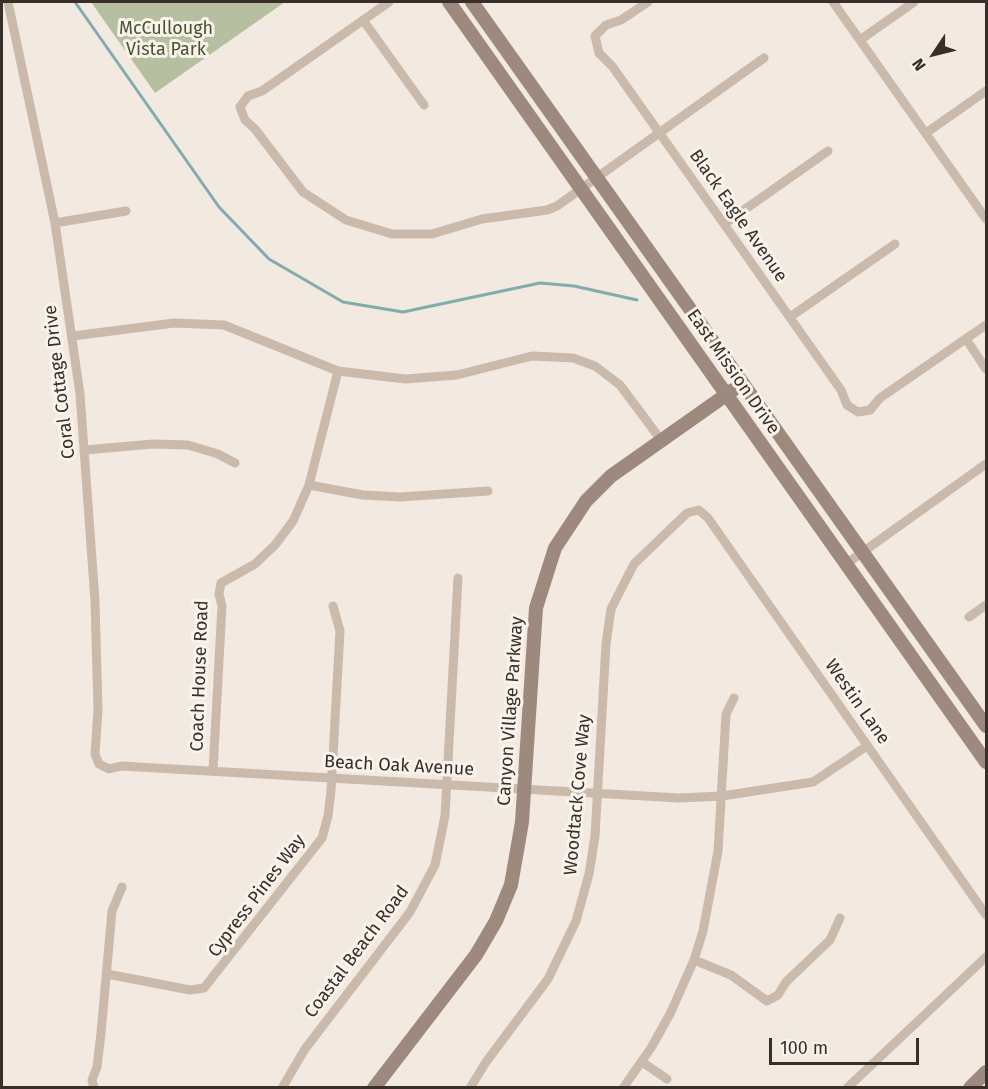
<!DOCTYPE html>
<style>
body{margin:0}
#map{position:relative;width:988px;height:1089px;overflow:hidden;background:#f2e9e0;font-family:"Fira Sans",sans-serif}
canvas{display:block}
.frame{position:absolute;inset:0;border:3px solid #382f2b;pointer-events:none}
.north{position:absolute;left:904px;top:24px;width:60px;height:60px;-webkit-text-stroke:4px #f9f3ec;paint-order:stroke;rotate:235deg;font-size:16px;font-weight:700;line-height:24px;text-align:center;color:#382f2b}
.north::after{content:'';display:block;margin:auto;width:21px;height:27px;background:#382f2b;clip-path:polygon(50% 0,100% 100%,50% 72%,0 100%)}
.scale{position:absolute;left:769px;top:1038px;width:150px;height:27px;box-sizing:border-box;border:3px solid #382f2b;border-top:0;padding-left:8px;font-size:18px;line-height:21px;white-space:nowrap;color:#382f2b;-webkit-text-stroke:4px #f9f3ec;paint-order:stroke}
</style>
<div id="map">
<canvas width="988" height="1089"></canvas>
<div class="frame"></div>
<div class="north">N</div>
<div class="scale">100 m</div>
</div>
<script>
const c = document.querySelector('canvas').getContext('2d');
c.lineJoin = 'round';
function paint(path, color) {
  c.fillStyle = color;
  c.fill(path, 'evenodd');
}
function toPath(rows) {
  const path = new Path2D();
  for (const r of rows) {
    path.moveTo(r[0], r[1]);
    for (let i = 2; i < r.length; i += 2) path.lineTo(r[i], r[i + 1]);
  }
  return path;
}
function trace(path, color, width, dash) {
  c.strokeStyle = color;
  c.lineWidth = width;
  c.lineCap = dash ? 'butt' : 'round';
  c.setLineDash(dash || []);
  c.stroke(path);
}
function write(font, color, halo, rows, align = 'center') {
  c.font = font + ' "Fira Sans",sans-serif';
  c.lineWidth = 6;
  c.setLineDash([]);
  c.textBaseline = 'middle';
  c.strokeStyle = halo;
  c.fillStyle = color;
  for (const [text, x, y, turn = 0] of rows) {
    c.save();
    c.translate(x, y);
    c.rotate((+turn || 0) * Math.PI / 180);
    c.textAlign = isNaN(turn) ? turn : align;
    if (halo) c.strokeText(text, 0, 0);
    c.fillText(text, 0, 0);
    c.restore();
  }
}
paint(toPath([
 [91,2,285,2,155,93]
]), '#b6c0a0');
trace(toPath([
 [75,2,219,207,269,259,343,302,403,312,540,283,574,286,637,300]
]), '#80acae', 3);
trace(toPath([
 [8,2,55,223,80,394,95,601,98,710,95,754,99,764,109,769,121,766,679,798,722,796,813,782,867,746],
 [389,2,262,91,248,96,240,107,245,120,255,129,303,192,346,220,392,234,432,234,482,219,547,210,557,206,764,58],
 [648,2,621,20,606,25,595,36,599,53,612,66,724,224,841,390,847,405,858,412,870,410,880,398,986,325],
 [833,2,986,219],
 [363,20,424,105],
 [860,40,914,2],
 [926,133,986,91],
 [55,223,126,211],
 [724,224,828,151],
 [790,317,895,244],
 [73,336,174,323,224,325,338,371,405,379,457,375,532,356,573,358,595,366,620,385,661,440],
 [966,339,986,369],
 [85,450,153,444,188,445,218,454,235,463],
 [309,485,363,495,400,497,488,491],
 [846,564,986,464],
 [969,617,986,605],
 [213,771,222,606,219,594,221,583,255,564,275,545,293,521,309,485,338,371],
 [694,960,731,975,767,1001,778,995,786,982,830,940,840,918],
 [107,974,190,990,204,988,322,838,328,816,331,791,340,631,333,606],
 [642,1062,667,1079],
 [94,1088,92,1080,97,1067,101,1033,112,911,122,887],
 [282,1088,305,1049,410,912,435,865,445,816,458,578],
 [470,1088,486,1062,548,979,576,921,589,874,595,836,606,644,611,609,634,564,687,513,699,510,708,518,986,915],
 [623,1088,651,1048,670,1014,694,960,703,931,718,851,726,714,734,698],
 [847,1088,986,957]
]), '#cabaac', 9);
trace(toPath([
 [449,2,986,762],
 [472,2,986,726],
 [374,1088,476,955,496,921,511,885,522,822,536,608,555,548,586,501,611,476,733,390],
 [970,1088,986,1072]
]), '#9d897e', 14);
write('18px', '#485530', '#f9f3ec', [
 ["McCullough",166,29],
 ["Vista Park",166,50]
]);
write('18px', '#382f2b', '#f9f3ec', [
 ["Black Eagle Avenue",738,216,55],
 ["East Mission Drive",733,372,55],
 ["Coral Cottage Drive",60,382,-97],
 ["Coach House Road",200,676,-88],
 ["Westin Lane",857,702,55],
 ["Canyon Village Parkway",511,711,-86],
 ["Beach Oak Avenue",399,766,3],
 ["Woodtack Cove Way",578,795,-85],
 ["Cypress Pines Way",257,896,-53],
 ["Coastal Beach Road",357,952,-53]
]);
</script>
